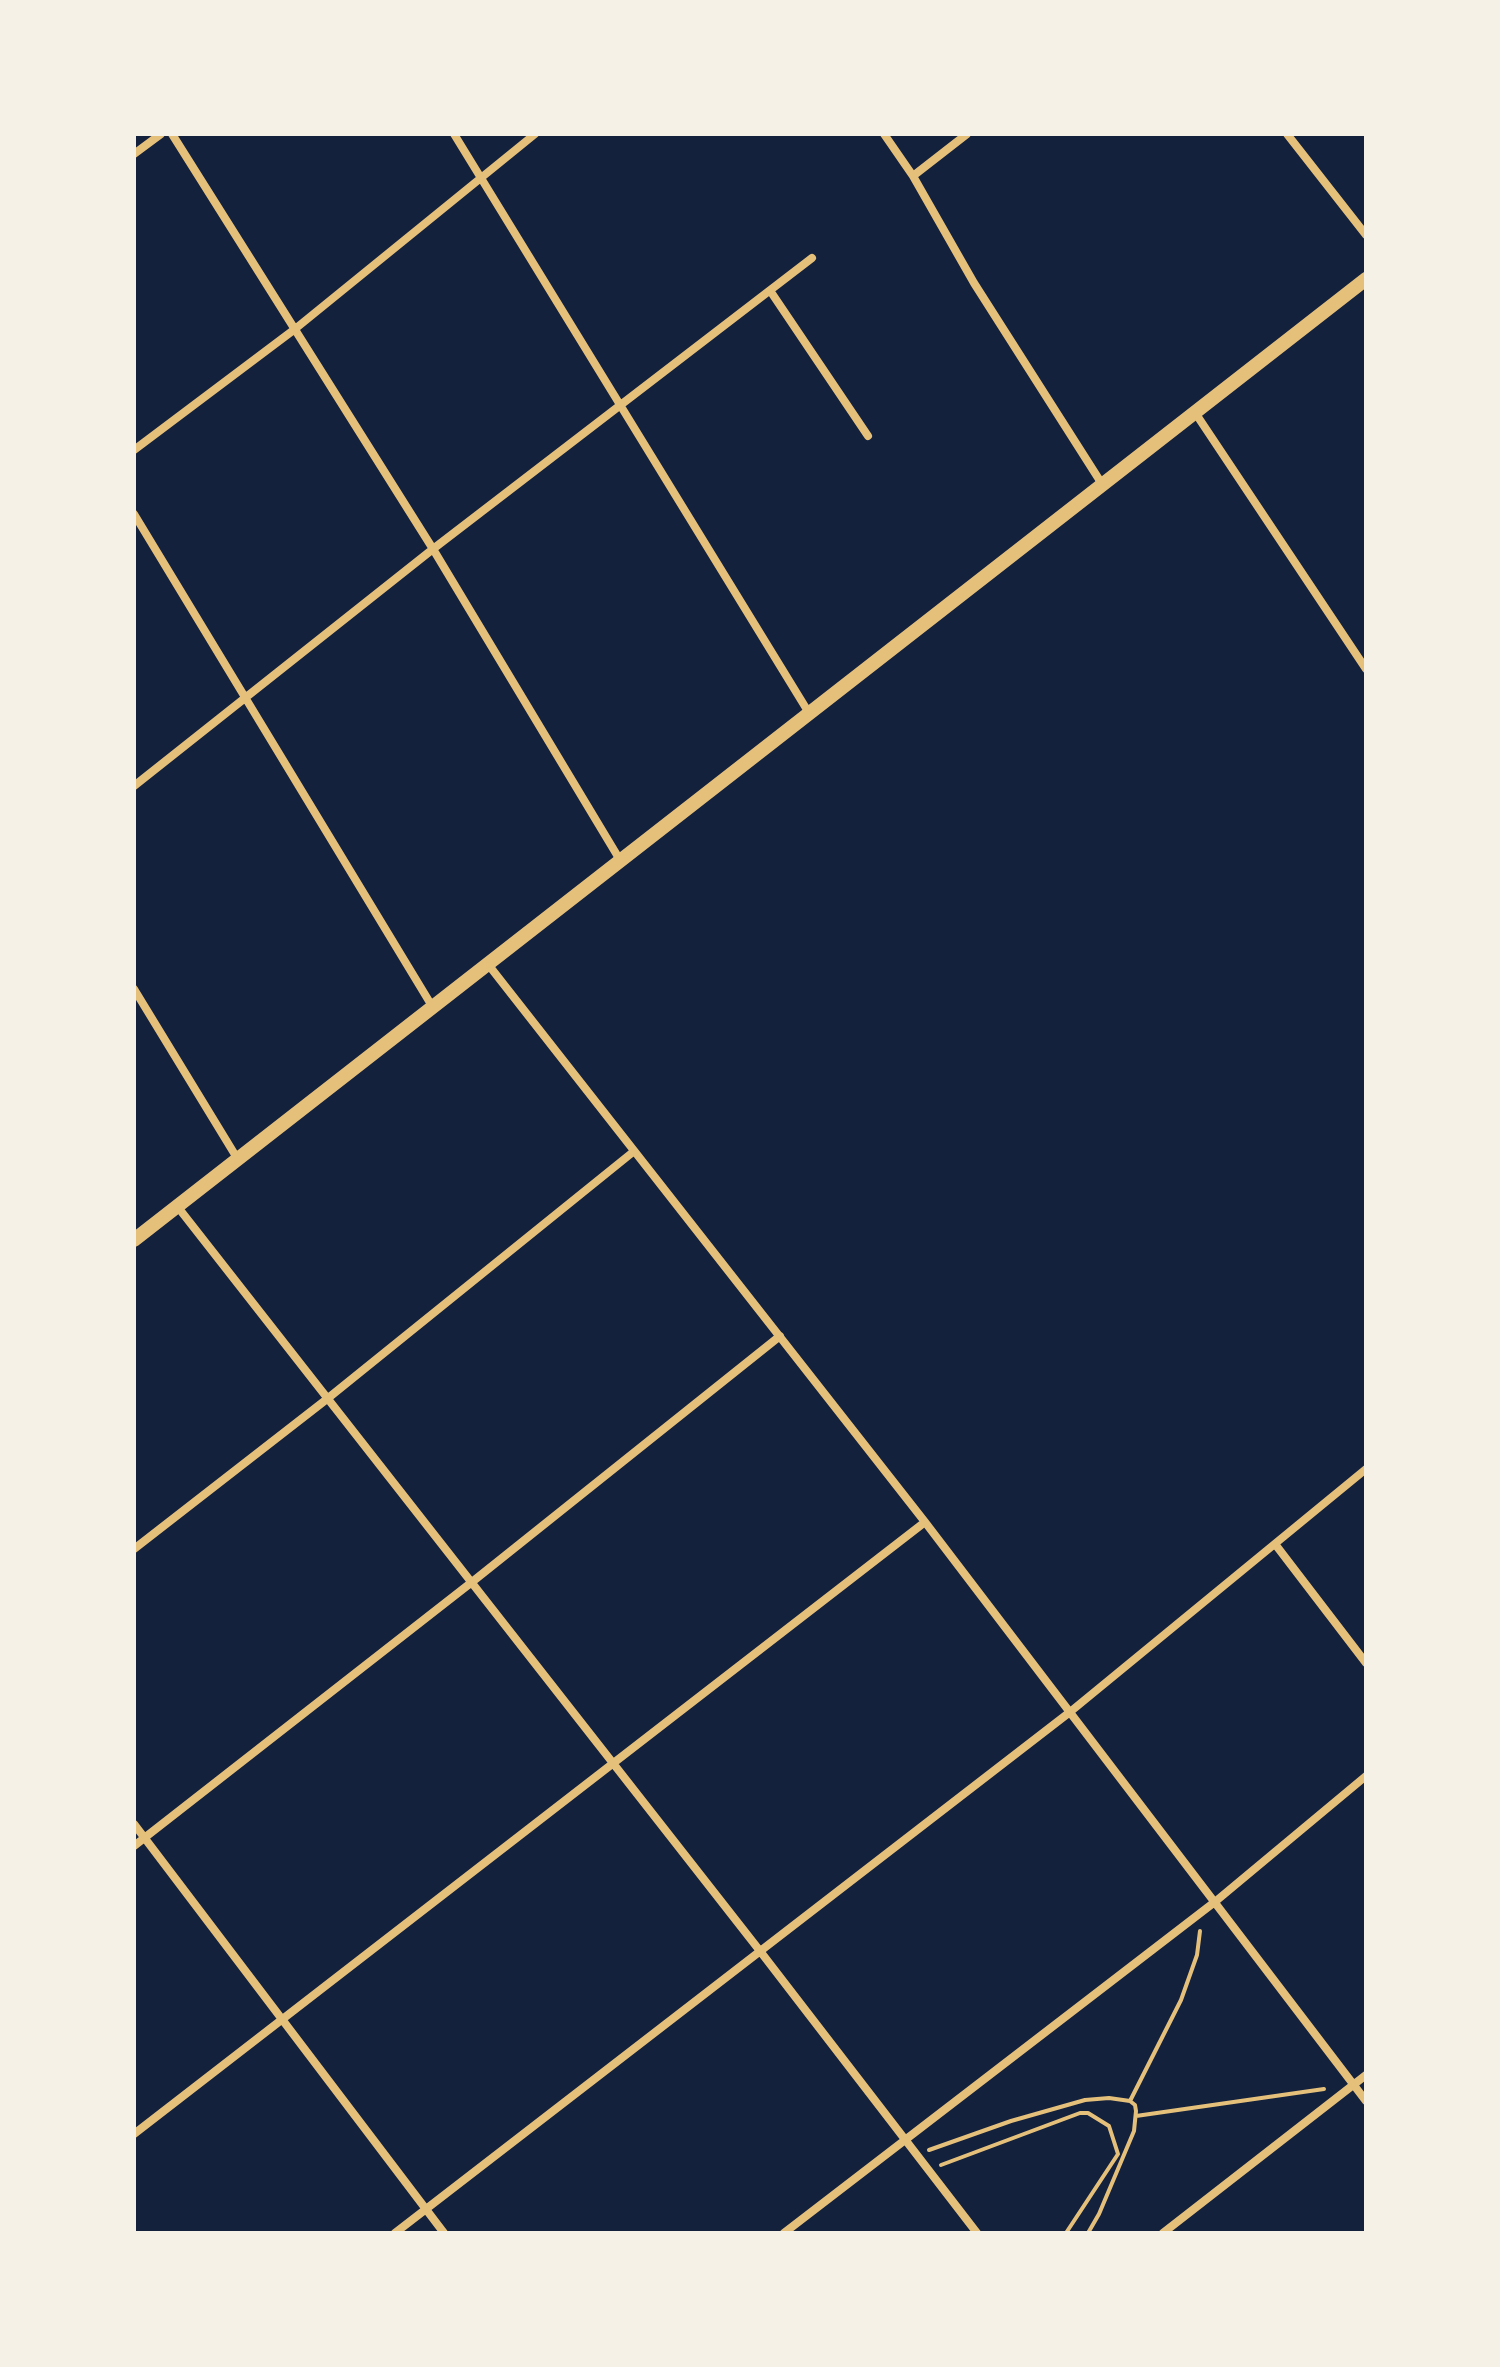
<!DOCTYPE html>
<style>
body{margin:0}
#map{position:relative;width:1500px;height:2367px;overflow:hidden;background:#14213d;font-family:"DejaVu Sans",sans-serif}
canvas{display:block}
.frame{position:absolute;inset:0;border:136px solid #f6f1e7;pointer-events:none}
</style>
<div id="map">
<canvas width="1500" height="2367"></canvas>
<div class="frame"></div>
</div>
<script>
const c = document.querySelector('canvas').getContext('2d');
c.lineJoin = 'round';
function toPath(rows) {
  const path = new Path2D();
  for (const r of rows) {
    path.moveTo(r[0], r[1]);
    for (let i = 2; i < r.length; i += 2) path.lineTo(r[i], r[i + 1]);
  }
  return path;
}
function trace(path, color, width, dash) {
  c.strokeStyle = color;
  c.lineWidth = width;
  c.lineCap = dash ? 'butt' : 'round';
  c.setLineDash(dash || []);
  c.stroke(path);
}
trace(toPath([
 [1130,2101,1181,2000,1197,1955,1200,1931],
 [1136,2116,1324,2089],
 [929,2150,1011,2121,1085,2100,1109,2098,1130,2101,1135,2105,1136,2111,1134,2131,1099,2214,1088,2233],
 [941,2165,1080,2113,1088,2113,1109,2126,1118,2154,1066,2233]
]), '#e5c07b', 4);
trace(toPath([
 [172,134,433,549,620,860],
 [454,134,809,713],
 [884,134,913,176,974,283,1102,484],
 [1287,134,1366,235],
 [134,154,161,134],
 [913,176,967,134],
 [771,292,868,436],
 [1196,414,1366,669],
 [134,450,295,329,535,134],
 [134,514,432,1006],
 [134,786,433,549,812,258],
 [487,963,925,1522,1366,2101],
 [134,989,237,1158],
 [177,1206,760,1951,977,2233],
 [1275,1544,1366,1663],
 [134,1549,327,1399,633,1152],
 [134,1824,444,2233],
 [134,1846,472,1582,780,1336],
 [134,2134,925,1522],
 [395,2233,1070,1712,1366,1469],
 [784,2233,1216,1901,1366,1776],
 [1163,2233,1366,2075]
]), '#e5c07b', 8);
trace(toPath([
 [134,1240,1366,279]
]), '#e5c07b', 14);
</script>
